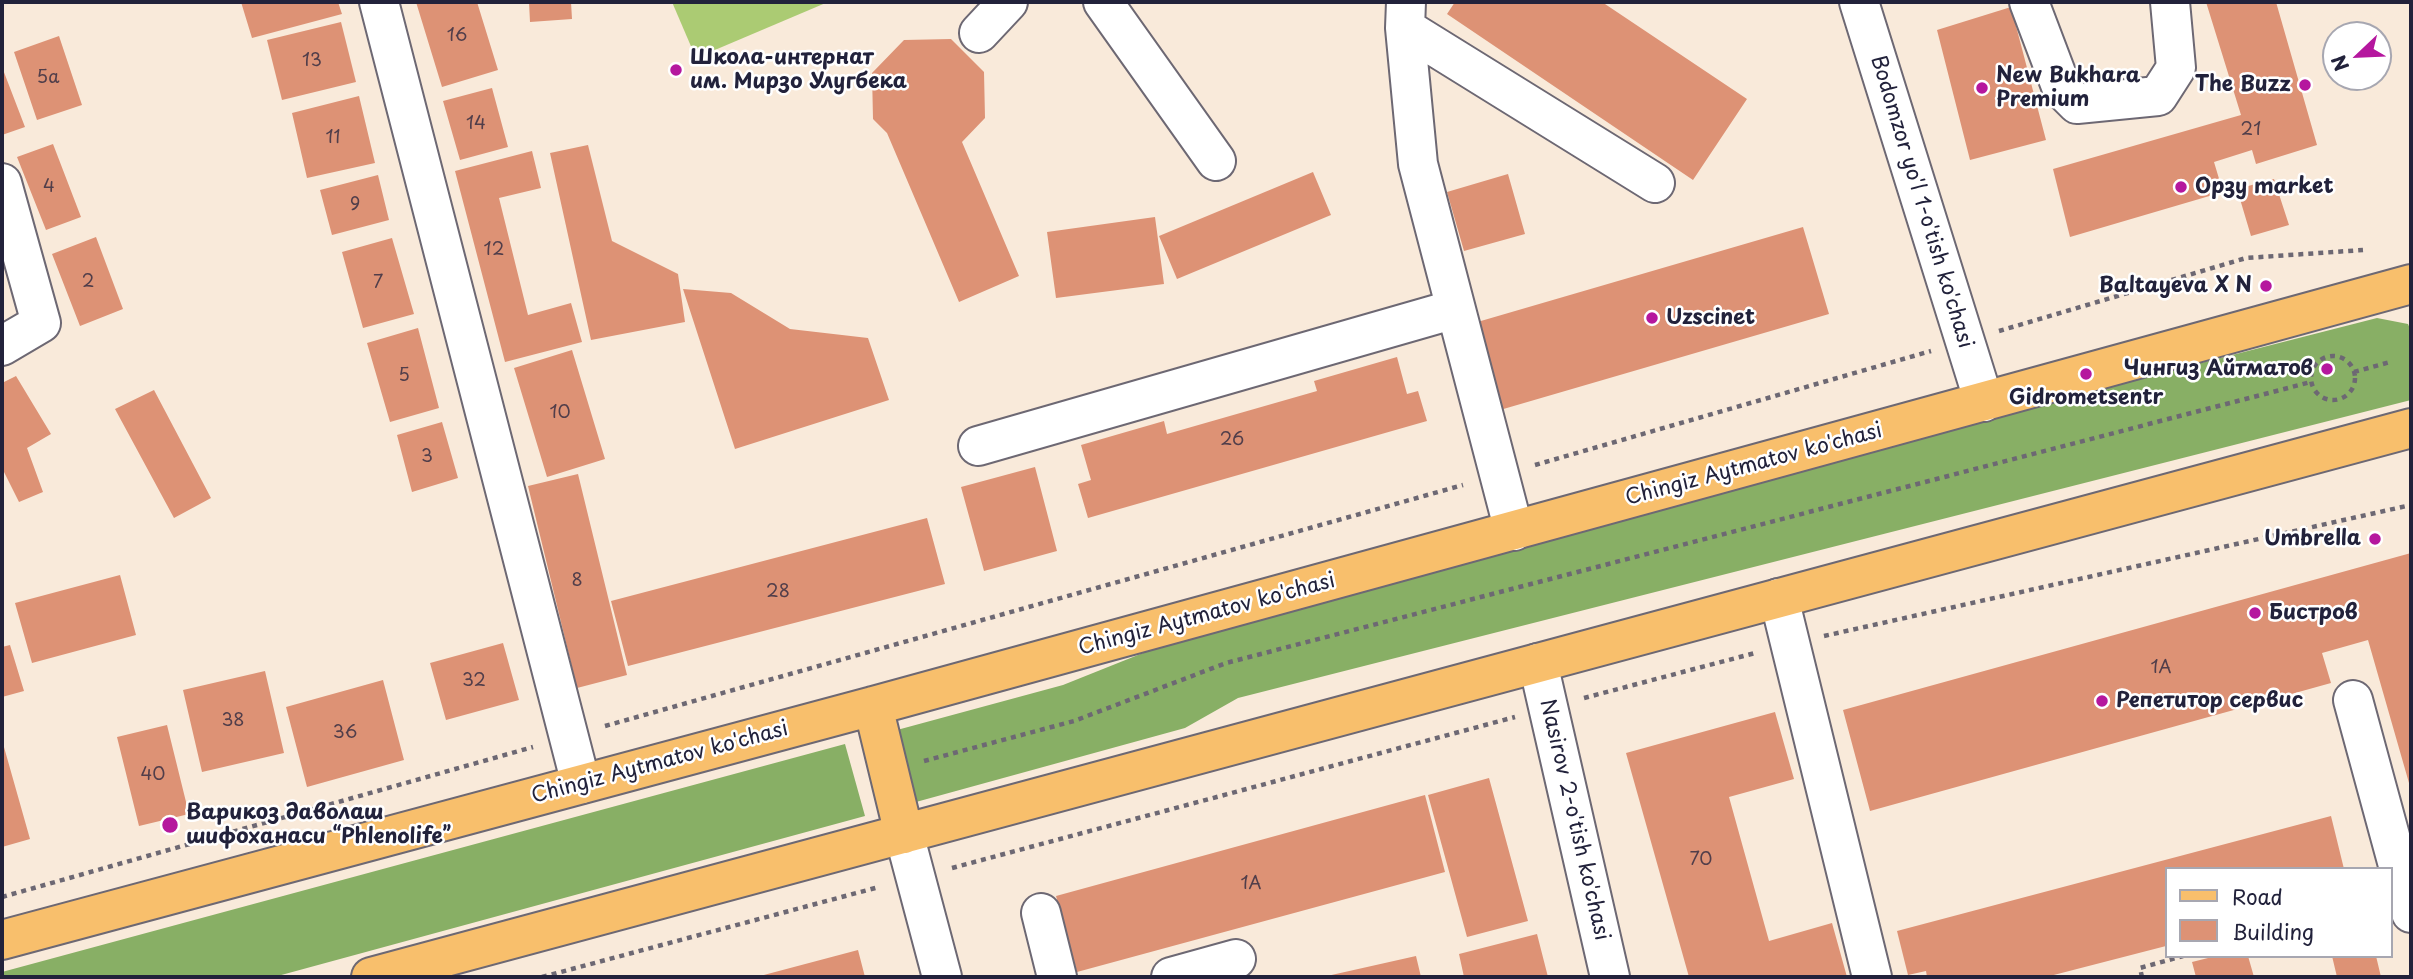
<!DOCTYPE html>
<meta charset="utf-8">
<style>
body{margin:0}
#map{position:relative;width:2413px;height:979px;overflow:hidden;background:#f9eada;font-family:"Playpen Sans",sans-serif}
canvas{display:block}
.frame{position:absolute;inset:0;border:4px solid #22223b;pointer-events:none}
.legend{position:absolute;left:2165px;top:867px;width:228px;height:91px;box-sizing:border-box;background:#fff;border:2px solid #a7a7b1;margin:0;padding:9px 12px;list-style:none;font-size:21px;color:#22223b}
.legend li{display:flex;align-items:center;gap:14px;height:35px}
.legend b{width:35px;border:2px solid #a7a7b1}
.north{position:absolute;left:2322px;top:21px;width:70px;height:70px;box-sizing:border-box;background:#fff;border:2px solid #a7a7b1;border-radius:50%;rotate:247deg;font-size:19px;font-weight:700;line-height:28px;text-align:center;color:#22223b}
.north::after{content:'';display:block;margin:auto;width:24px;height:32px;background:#b5179e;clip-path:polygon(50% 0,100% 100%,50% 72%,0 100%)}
</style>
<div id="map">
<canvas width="2413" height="979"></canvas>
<div class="frame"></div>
<ul class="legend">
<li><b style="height:9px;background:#f8bf6c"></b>Road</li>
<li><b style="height:19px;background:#dd9275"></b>Building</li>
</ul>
<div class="north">N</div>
</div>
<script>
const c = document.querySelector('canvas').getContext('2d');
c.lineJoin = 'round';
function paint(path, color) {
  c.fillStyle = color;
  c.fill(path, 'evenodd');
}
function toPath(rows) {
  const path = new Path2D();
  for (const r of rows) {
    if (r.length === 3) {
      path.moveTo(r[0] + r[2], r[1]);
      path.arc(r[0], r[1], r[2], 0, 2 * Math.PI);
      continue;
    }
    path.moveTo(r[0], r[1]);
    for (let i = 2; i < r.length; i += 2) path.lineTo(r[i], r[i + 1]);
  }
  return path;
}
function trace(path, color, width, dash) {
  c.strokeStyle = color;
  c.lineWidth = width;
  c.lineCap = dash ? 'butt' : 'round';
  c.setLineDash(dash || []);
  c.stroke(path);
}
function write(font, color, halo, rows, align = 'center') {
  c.font = font + ' "Playpen Sans",sans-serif';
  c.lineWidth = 5;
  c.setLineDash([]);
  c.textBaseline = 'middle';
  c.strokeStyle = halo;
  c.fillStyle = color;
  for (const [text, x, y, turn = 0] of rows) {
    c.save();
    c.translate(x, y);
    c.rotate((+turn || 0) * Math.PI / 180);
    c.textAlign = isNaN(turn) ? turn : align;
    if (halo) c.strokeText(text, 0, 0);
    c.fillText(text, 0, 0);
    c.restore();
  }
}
paint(toPath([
 [672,2,828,2,696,58]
]), '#abcb73');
paint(toPath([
 [2377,318,2408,324,2411,331,2411,400,1238,698,1185,728,916,802,897,730,1063,685,1193,633,2013,411],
 [845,744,865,816,274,977,2,977,2,972]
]), '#88af65');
paint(toPath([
 [241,2,338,2,342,14,252,38],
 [416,2,477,2,498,70,442,87],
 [529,2,571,2,572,19,530,22],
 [1455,2,1602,2,1747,99,1693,180,1447,14],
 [2206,2,2276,2,2317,145,2256,164,2252,150,2214,162,2223,192,2070,237,2053,169,2241,115],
 [2011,7,2046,140,1970,160,1937,30],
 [341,22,356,82,282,100,267,40],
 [59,36,82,105,37,120,14,52],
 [951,39,984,72,985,118,962,142,1019,276,959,302,887,133,873,119,872,73,904,40],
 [2,67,25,127,2,135],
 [492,88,508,147,460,160,443,101],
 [359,96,375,163,307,178,292,113],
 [53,144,81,217,46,230,17,157],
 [588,145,612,241,678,274,685,322,591,340,550,153],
 [532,151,541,188,499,198,528,315,571,303,582,342,505,362,455,171],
 [1313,172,1331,215,1177,279,1159,236],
 [1508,174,1525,234,1464,251,1447,192],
 [378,175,389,220,332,235,320,190],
 [2274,179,2289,225,2251,236,2237,189],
 [1155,217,1164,284,1056,298,1047,232],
 [1803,227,1829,314,1500,410,1474,323],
 [96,237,123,309,80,326,52,254],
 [392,238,414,314,363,328,342,252],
 [683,289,731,293,790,329,868,338,889,400,735,449],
 [418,328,439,408,390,422,367,343],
 [572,350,605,459,547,477,514,368],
 [1397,357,1407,394,1418,391,1427,421,1088,518,1078,484,1091,480,1081,445,1164,421,1167,434,1317,391,1314,381],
 [16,376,51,434,27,448,43,492,19,502,2,468,2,383],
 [154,390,211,498,174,518,115,409],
 [442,422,458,478,412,492,397,435],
 [1035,467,1057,551,984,571,961,487],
 [578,474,627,675,577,688,528,486],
 [927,518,945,584,628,666,611,601],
 [2411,553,2411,790,2368,640,2322,653,2331,683,1870,811,1843,710],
 [120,575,136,635,32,663,15,603],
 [503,643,519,700,446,720,430,663],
 [10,645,24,691,2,697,2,647],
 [265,671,284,753,202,772,183,690],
 [383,680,404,760,307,787,286,707],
 [1775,712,1794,779,1729,797,1769,941,1832,923,1847,977,1689,977,1626,753],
 [167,725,189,814,139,826,117,737],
 [2,740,30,839,2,847],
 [1489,778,1528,921,1467,937,1428,795],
 [1425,795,1445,872,1077,972,1056,896],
 [2331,816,2344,869,2166,869,2166,946,2046,977,1927,977,1926,971,1908,975,1897,931],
 [1537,934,1548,977,1464,977,1459,954],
 [858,950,865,977,760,977,760,976],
 [1416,956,1421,977,1327,977,1327,976],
 [2216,956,2248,956,2254,977,2196,977,2192,962],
 [2332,956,2376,956,2381,977,2337,977]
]), '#dd9275');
const minor = toPath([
 [379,2,581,784],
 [1103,2,1216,161],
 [1406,2,1405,28,1418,164,1514,531],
 [1859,2,1984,402],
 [2029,2,2062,89,2077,104,2158,96,2176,68,2170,2],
 [1405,28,1655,183],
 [979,33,1008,2],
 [2,183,41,323,2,346],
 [978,446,1455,309],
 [1779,598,1872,977],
 [1538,663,1610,977],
 [2353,700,2411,913],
 [904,834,942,977],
 [1041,913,1057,977],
 [1171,977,1236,959]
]);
const major = toPath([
 [873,706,904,834],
 [2,940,873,706,2411,284],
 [371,977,2411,428]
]);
trace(minor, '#6d6873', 42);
trace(major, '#6d6873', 42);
trace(toPath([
 [1999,331,2246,258,2363,250],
 [2333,378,22],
 [2354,372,2390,362],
 [1535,465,1931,351],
 [1824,636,2411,505],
 [1584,698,1755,653],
 [605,726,1463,485],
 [924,761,1074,721,1226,663,2311,382],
 [952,868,1515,717],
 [2,897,533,747],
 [542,977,879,887],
 [2142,977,2140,968,2183,956]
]), '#6d6873', 4.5, [5, 5]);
trace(minor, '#fff', 38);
trace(major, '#f8bf6c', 38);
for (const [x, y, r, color] of [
 [676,70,7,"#b5179e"],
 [2305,85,7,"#b5179e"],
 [1982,88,7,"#b5179e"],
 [2181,187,7,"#b5179e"],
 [2266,286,7,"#b5179e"],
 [1652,318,7,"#b5179e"],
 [2327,369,7,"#b5179e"],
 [2086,374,7,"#b5179e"],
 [2375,539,7,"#b5179e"],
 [2255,613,7,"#b5179e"],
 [2102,701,7,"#b5179e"],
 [170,825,9,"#b5179e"]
]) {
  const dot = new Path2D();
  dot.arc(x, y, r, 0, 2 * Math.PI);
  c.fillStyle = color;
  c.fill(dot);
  trace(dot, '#fff', 2.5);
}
write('18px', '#513e4a', null, [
 ["16",457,36],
 ["13",312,61],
 ["5а",48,78],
 ["14",476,124],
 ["21",2251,130],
 ["11",333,138],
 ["4",49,187],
 ["9",355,205],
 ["12",494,250],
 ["2",88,282],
 ["7",378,283],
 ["5",404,376],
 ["10",560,413],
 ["26",1232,440],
 ["3",427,457],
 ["8",577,581],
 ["28",778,592],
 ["1A",2161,668],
 ["32",474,681],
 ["38",233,721],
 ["36",345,733],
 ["40",153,775],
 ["70",1701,860],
 ["1A",1251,884]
]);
write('bold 21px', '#22223b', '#fff', [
 ["Школа-интернат",690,58],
 ["им. Мирзо Улугбека",690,82],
 ["New Bukhara",1996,76],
 ["Premium",1996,100],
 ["The Buzz",2291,85,"right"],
 ["Орзу market",2195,187],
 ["Baltayeva X N",2252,286,"right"],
 ["Uzscinet",1666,318],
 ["Чингиз Айтматов",2313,369,"right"],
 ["Gidrometsentr",2086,398,"center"],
 ["Umbrella",2361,539,"right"],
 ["Бистров",2269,613],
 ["Репетитор сервис",2116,701],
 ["Варикоз даволаш",186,813],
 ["шифоханаси “Phlenolife”",186,837]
], 'left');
write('21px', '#22223b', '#fff', [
 ["Bodomzor yo'l 1-o'tish ko'chasi",1921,202,73],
 ["Chingiz Aytmatov ko'chasi",1754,465,-15],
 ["Chingiz Aytmatov ko'chasi",1207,615,-15],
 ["Chingiz Aytmatov ko'chasi",660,763,-15],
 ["Nasirov 2-o'tish ko'chasi",1574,820,77]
]);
</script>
